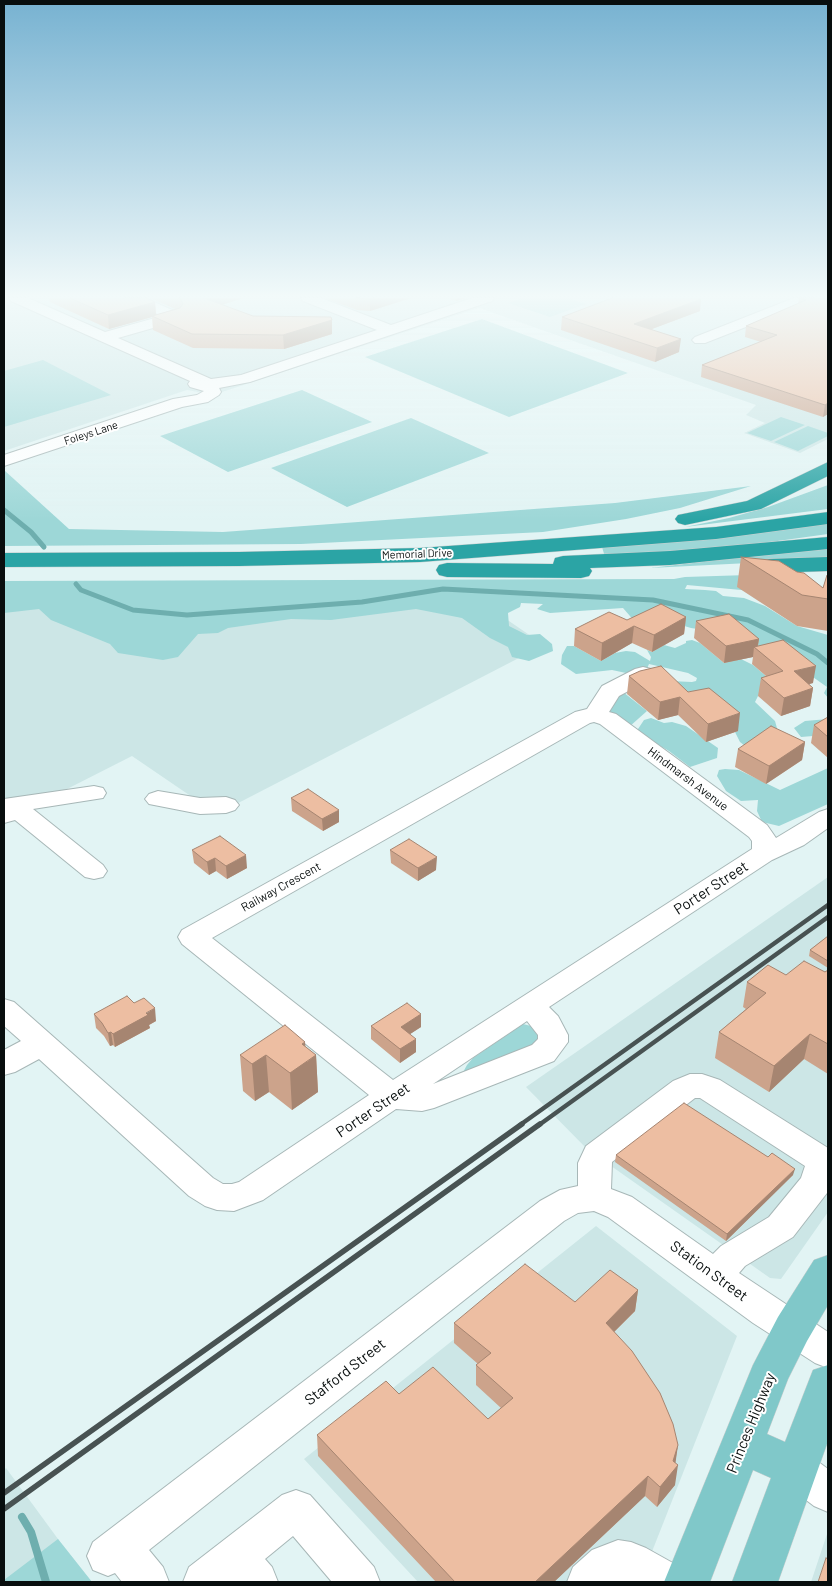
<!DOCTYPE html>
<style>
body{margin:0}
#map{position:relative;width:832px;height:1586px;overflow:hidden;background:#e2f4f4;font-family:Barlow,sans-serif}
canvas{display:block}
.frame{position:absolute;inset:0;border:5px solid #080e0e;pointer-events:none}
</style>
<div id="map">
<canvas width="832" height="1586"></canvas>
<div class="frame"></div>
</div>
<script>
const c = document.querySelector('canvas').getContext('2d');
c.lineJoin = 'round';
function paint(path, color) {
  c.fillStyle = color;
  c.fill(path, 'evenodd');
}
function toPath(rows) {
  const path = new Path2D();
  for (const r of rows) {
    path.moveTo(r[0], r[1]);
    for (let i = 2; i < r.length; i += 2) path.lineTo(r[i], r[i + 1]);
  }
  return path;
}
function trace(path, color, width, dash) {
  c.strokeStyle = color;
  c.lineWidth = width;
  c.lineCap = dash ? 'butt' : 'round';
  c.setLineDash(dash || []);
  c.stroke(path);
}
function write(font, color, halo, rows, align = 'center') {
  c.font = font + ' Barlow,sans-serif';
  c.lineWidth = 4;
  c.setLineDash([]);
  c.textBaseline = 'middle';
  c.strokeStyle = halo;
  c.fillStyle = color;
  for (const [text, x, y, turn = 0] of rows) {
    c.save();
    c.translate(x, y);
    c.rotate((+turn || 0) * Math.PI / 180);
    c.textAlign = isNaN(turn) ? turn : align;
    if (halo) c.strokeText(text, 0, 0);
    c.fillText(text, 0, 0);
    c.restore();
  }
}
paint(toPath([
 [4,298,828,298,828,439,800,453,744,433,765,423,746,415,756,405,479,308,213,395,187,390,4,451],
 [4,594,474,597,544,645,217,814,132,756,4,821],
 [828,877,828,1212,781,1279,770,1278,587,1149,526,1087],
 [596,1226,737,1336,640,1582,418,1582,304,1459],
 [6,1468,58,1539,92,1582,4,1582,4,1470],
 [828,1531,828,1582,811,1582]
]), '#cce6e6');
paint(toPath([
 [523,298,568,298,586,304,550,317,508,303],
 [482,319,552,345,628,373,509,417,365,357],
 [43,360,111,395,4,427,4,371],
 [302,390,372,422,228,472,160,436],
 [781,417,805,425,771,441,747,433],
 [411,418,489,453,347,507,271,468],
 [808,426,828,433,828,436,798,451,774,442],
 [4,470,69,529,223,532,615,503,751,486,680,508,626,519,543,532,301,544,4,546],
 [828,485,828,509,685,527,729,518,768,507],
 [828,524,828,534,756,544,605,557,602,547],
 [828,547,828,559,650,568],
 [779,574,752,591,687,585,685,589,705,590,716,591,723,596,744,598,765,606,797,626,828,635,828,698,824,693,827,687,783,656,711,631,691,628,661,619,636,623,623,608,550,613,537,609,543,604,521,603,520,607,508,613,509,626,527,635,540,634,552,644,553,651,529,661,512,657,508,647,490,638,462,618,416,609,331,620,291,619,228,628,218,633,198,634,178,657,163,660,118,653,110,644,51,620,39,609,4,613,4,581,674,579,685,577],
 [692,640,700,643,724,663,741,659,753,665,780,688,758,696,755,702,775,721,780,739,754,753,740,742,735,732,737,731,699,692,690,691,683,700,670,681,692,682,696,681,697,678,688,673,649,664,646,671,626,673,612,670,576,674,561,664,562,655,567,646,574,646,601,661,615,653,626,651,635,652,650,661,651,657,647,650,652,652,664,645,675,648,686,643,686,641],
 [623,692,647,711,629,727,608,719,610,712,607,700],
 [651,718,664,723,672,722,686,726,718,748,717,758,690,767,669,751,636,732,644,720],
 [828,719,813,736,801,737,794,728,805,721],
 [828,768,828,804,779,826,762,822,757,811,758,800,741,801,726,791,717,776,719,770,725,769,739,770,780,790],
 [523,1024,531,1026,539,1030,539,1044,461,1076,467,1065,473,1058],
 [58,1539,92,1582,4,1582,4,1580]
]), '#9dd7d7');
trace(toPath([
 [4,510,31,532,44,547],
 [76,584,81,590,133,610,187,615,362,602,443,589,653,600,748,620,817,654,828,663]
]), '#6eaeae', 5);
trace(toPath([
 [22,1517,31,1532,46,1582]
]), '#6eaeae', 8);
const minor = toPath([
 [9,298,28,298,105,332,162,316,128,301,126,298,145,298,181,314,183,317,181,320,118,338,211,379,241,375,377,330,303,301,301,298,321,298,391,325,472,298,494,298,492,301,250,382,219,388,221,392,219,395,208,402,182,407,4,466,4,455,173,399,197,395,204,391,190,387,188,384,190,381,11,301,9,298],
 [794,298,814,298,812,301,705,343,695,343,692,340,695,337,794,298],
 [643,667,651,669,654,674,651,679,619,696,609,712,616,714,767,825,776,838,819,812,828,809,828,828,804,845,772,860,549,1007,558,1016,568,1035,568,1042,554,1061,434,1108,422,1111,396,1109,263,1200,234,1211,217,1210,205,1206,189,1196,39,1059,15,1072,4,1075,4,1050,21,1041,4,1026,4,999,14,1002,213,1178,223,1184,232,1184,239,1182,369,1095,182,944,178,937,182,930,575,712,587,709,602,686,635,669,643,667],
 [594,722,600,724,749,837,752,841,752,849,393,1080,212,938,590,723,594,722],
 [527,1021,538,1035,538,1039,532,1045,433,1084,527,1021],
 [94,786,103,788,106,793,103,798,33,809,103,865,107,871,103,877,94,879,85,877,15,820,4,823,4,799,94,786],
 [158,791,200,798,226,797,235,800,239,805,235,810,226,813,200,814,149,804,145,799,149,794,158,791],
 [690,1074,702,1074,720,1080,828,1148,827,1193,793,1237,745,1266,739,1273,828,1332,828,1368,815,1363,753,1323,608,1217,594,1211,578,1213,564,1221,149,1550,163,1567,169,1582,122,1582,115,1573,108,1576,93,1570,87,1556,93,1542,540,1201,560,1190,578,1186,578,1163,586,1146,673,1081,690,1074],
 [695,1098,700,1098,805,1166,801,1178,769,1217,721,1246,713,1254,632,1197,611,1189,612,1162,695,1098],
 [795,1450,809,1455,828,1469,828,1512,814,1506,781,1481,775,1468,781,1455,795,1450],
 [296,1490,310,1495,374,1567,380,1582,332,1582,293,1536,265,1559,272,1567,278,1582,183,1582,189,1567,282,1495,296,1490],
 [618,1540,631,1542,646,1548,680,1567,686,1582,620,1581,618,1582,567,1582,573,1567,592,1550,618,1540]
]);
const major = toPath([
 [828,1255,828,1305,807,1341,788,1379,767,1434,785,1442,813,1370,828,1365,828,1441,778,1582,732,1582,771,1478,753,1470,710,1582,664,1582,753,1365,778,1317,814,1260,828,1255]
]);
const highway = toPath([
 [828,462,828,476,761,509,685,525,678,523,675,519,678,515,747,501,828,462],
 [828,512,828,524,716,539,420,562,239,566,4,567,4,553,239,552,420,548,716,527,828,512],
 [828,537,828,549,670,565,590,568,592,571,589,576,581,578,447,577,439,575,436,570,439,565,447,563,553,564,555,558,563,556,670,551,828,537],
 [828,557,828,571,769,573,761,571,758,566,761,561,769,559,828,557]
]);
trace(minor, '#a7b7b7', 2);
trace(major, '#cecfcf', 1);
trace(highway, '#cecfcf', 1);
paint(minor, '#fff');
paint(major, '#80c8c9');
paint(highway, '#2ba4a5');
trace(toPath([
 [520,1125,828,905],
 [539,1125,828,917]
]), '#485252', 4.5);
trace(toPath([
 [4,1493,522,1124],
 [4,1509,540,1124]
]), '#485252', 5.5);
paint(toPath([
 [49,298,146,298,155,302,156,315,175,309,150,298,243,298,222,305,253,316,332,320,332,334,284,349,193,348,153,330,152,317,109,329,50,302],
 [324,298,411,298,370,311,357,310],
 [449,298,466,298,456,301],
 [799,298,828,298,828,414,823,417,701,377,702,365,761,342,745,337,746,326,798,304],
 [700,311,652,329,679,352,655,362,561,330,562,317],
 [741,557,823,588,828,573,828,631,797,626,737,587],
 [686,617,684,634,652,652,632,643,601,661,574,646,575,629,627,620],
 [696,621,759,639,758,646,813,683,809,684,813,688,810,706,781,716,758,696,761,678,766,676,752,664,753,657,724,663,694,638],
 [629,676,688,692,738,731,706,742,678,715,658,720,627,694],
 [828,717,828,758,811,743,814,725],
 [805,742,802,760,766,784,735,767,738,749],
 [291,798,339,822,323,831,292,811],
 [192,850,247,868,227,879,216,871,209,875,194,863],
 [390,850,436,870,418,881,391,863],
 [828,936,828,968,809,956,810,950],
 [828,970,828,1074,804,1059,769,1092,715,1058,719,1032,746,1009,743,1007,747,982,786,975,825,972],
 [134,1003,156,1021,149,1025,150,1028,115,1047,113,1045,110,1046,104,1036,96,1028,94,1014],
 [421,1014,421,1027,410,1034,416,1052,400,1063,371,1039,371,1026],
 [306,1047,316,1055,318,1092,292,1110,269,1092,255,1101,243,1091,240,1055],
 [616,1155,793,1175,726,1241,615,1162],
 [638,1290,635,1311,614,1332,678,1445,675,1463,675,1485,657,1507,645,1496,554,1582,436,1582,318,1456,317,1435,399,1394,488,1419,501,1408,476,1385,476,1365,478,1364,454,1343,454,1323]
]), '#cca38b');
paint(toPath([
 [202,298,243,298,203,311],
 [374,298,411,298,370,311,370,299],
 [457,298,466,298,456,301],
 [701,299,700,311,633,336,634,324],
 [155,302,156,316,152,316,152,317,109,329,108,315],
 [332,320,332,334,284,349,283,335],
 [681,339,679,352,655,362,657,348],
 [828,403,828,414,823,417,825,405],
 [686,617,684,634,652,652,654,635],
 [634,626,632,643,601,661,602,643],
 [759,639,757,649,754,647,753,657,724,663,726,646],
 [816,666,813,683,791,689,794,671],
 [813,688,810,706,781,716,784,698],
 [680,697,678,715,658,720,660,702],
 [740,713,738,731,706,742,708,724],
 [805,742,802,760,766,784,769,766],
 [339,810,339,822,323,831,322,819],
 [246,855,247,868,227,879,226,866],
 [437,857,436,870,418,881,418,868],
 [215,858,216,871,209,875,207,862],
 [155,1008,156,1021,149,1025,150,1028,115,1047,113,1034],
 [421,1014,421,1027,401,1040,401,1027],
 [111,1032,113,1045,110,1046,108,1033],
 [810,1034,804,1059,769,1092,774,1066],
 [416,1039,416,1052,400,1063,400,1049],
 [305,1042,307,1062,316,1055,318,1092,292,1110,290,1073,302,1044],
 [266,1055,269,1092,255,1101,252,1064],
 [795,1169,793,1175,726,1241,727,1234],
 [638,1290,635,1311,603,1343,606,1323],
 [678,1445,675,1466,678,1465,675,1485,657,1507,660,1487,673,1461],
 [648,1476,645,1496,554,1582,535,1582]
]), '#a68571');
const building = toPath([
 [70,298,146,298,155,302,108,315,70,298],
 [179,298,204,298,253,316,331,317,332,320,283,335,192,334,152,316,180,308,183,304,181,299,179,298],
 [356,298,374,298,370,299,356,298],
 [612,298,699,298,701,299,634,324,681,339,657,348,562,317,612,298],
 [799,298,828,298,828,403,825,405,702,365,777,335,746,326,806,300,799,298],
 [741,557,779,561,797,572,804,573,823,588,827,575,828,575,828,599,802,595,741,557],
 [661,604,686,617,654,635,634,626,602,643,575,629,609,612,627,620,661,604],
 [729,614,759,639,726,646,696,621,729,614],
 [783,640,816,666,794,671,813,688,784,698,761,678,783,671,754,647,783,640],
 [661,666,688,692,709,688,740,713,708,724,680,697,660,702,629,676,640,671,661,666],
 [828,717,828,737,814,725,828,717],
 [771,726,805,742,769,766,738,749,771,726],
 [308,789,339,810,322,819,291,798,308,789],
 [220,836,246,855,226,866,215,858,207,862,192,850,220,836],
 [409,839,437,857,418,868,390,850,409,839],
 [828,936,828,961,810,950,828,936],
 [804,961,825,972,828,970,828,1044,810,1034,774,1066,719,1032,766,993,747,982,768,965,786,975,804,961],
 [127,996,134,1003,144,998,155,1008,146,1013,148,1015,113,1034,111,1032,108,1033,102,1023,94,1014,127,996],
 [407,1003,421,1014,401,1027,416,1039,400,1049,371,1026,407,1003],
 [285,1025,305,1042,302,1044,316,1055,290,1073,266,1055,252,1064,240,1055,285,1025],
 [684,1103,768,1157,772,1153,795,1169,727,1234,616,1155,684,1103],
 [525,1264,575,1302,610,1270,638,1290,606,1323,632,1351,660,1393,673,1424,678,1445,673,1461,678,1465,660,1487,648,1476,535,1582,455,1582,317,1435,386,1381,399,1394,433,1367,488,1419,513,1398,476,1365,491,1353,454,1323,525,1264],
 [826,1558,828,1559,828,1582,818,1582,826,1558]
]);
paint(building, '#edbea2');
trace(building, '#a68571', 1);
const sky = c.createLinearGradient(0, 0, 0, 520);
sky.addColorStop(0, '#77b2d1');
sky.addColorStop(0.57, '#f2fafa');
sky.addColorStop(1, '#f2fafa00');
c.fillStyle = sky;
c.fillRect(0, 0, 832, 520);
write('11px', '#080e0e', '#fff', [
 ["Foleys Lane",91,433,-18],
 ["Memorial Drive",417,554,-2]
]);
write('12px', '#080e0e', '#fff', [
 ["Hindmarsh Avenue",688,779,37],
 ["Railway Crescent",281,887,-29]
]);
write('15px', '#080e0e', '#fff', [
 ["Porter Street",711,888,-33],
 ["Porter Street",373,1110,-34],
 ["Station Street",709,1271,36],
 ["Stafford Street",345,1372,-38],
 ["Princes Highway",751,1423,-68]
]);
</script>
